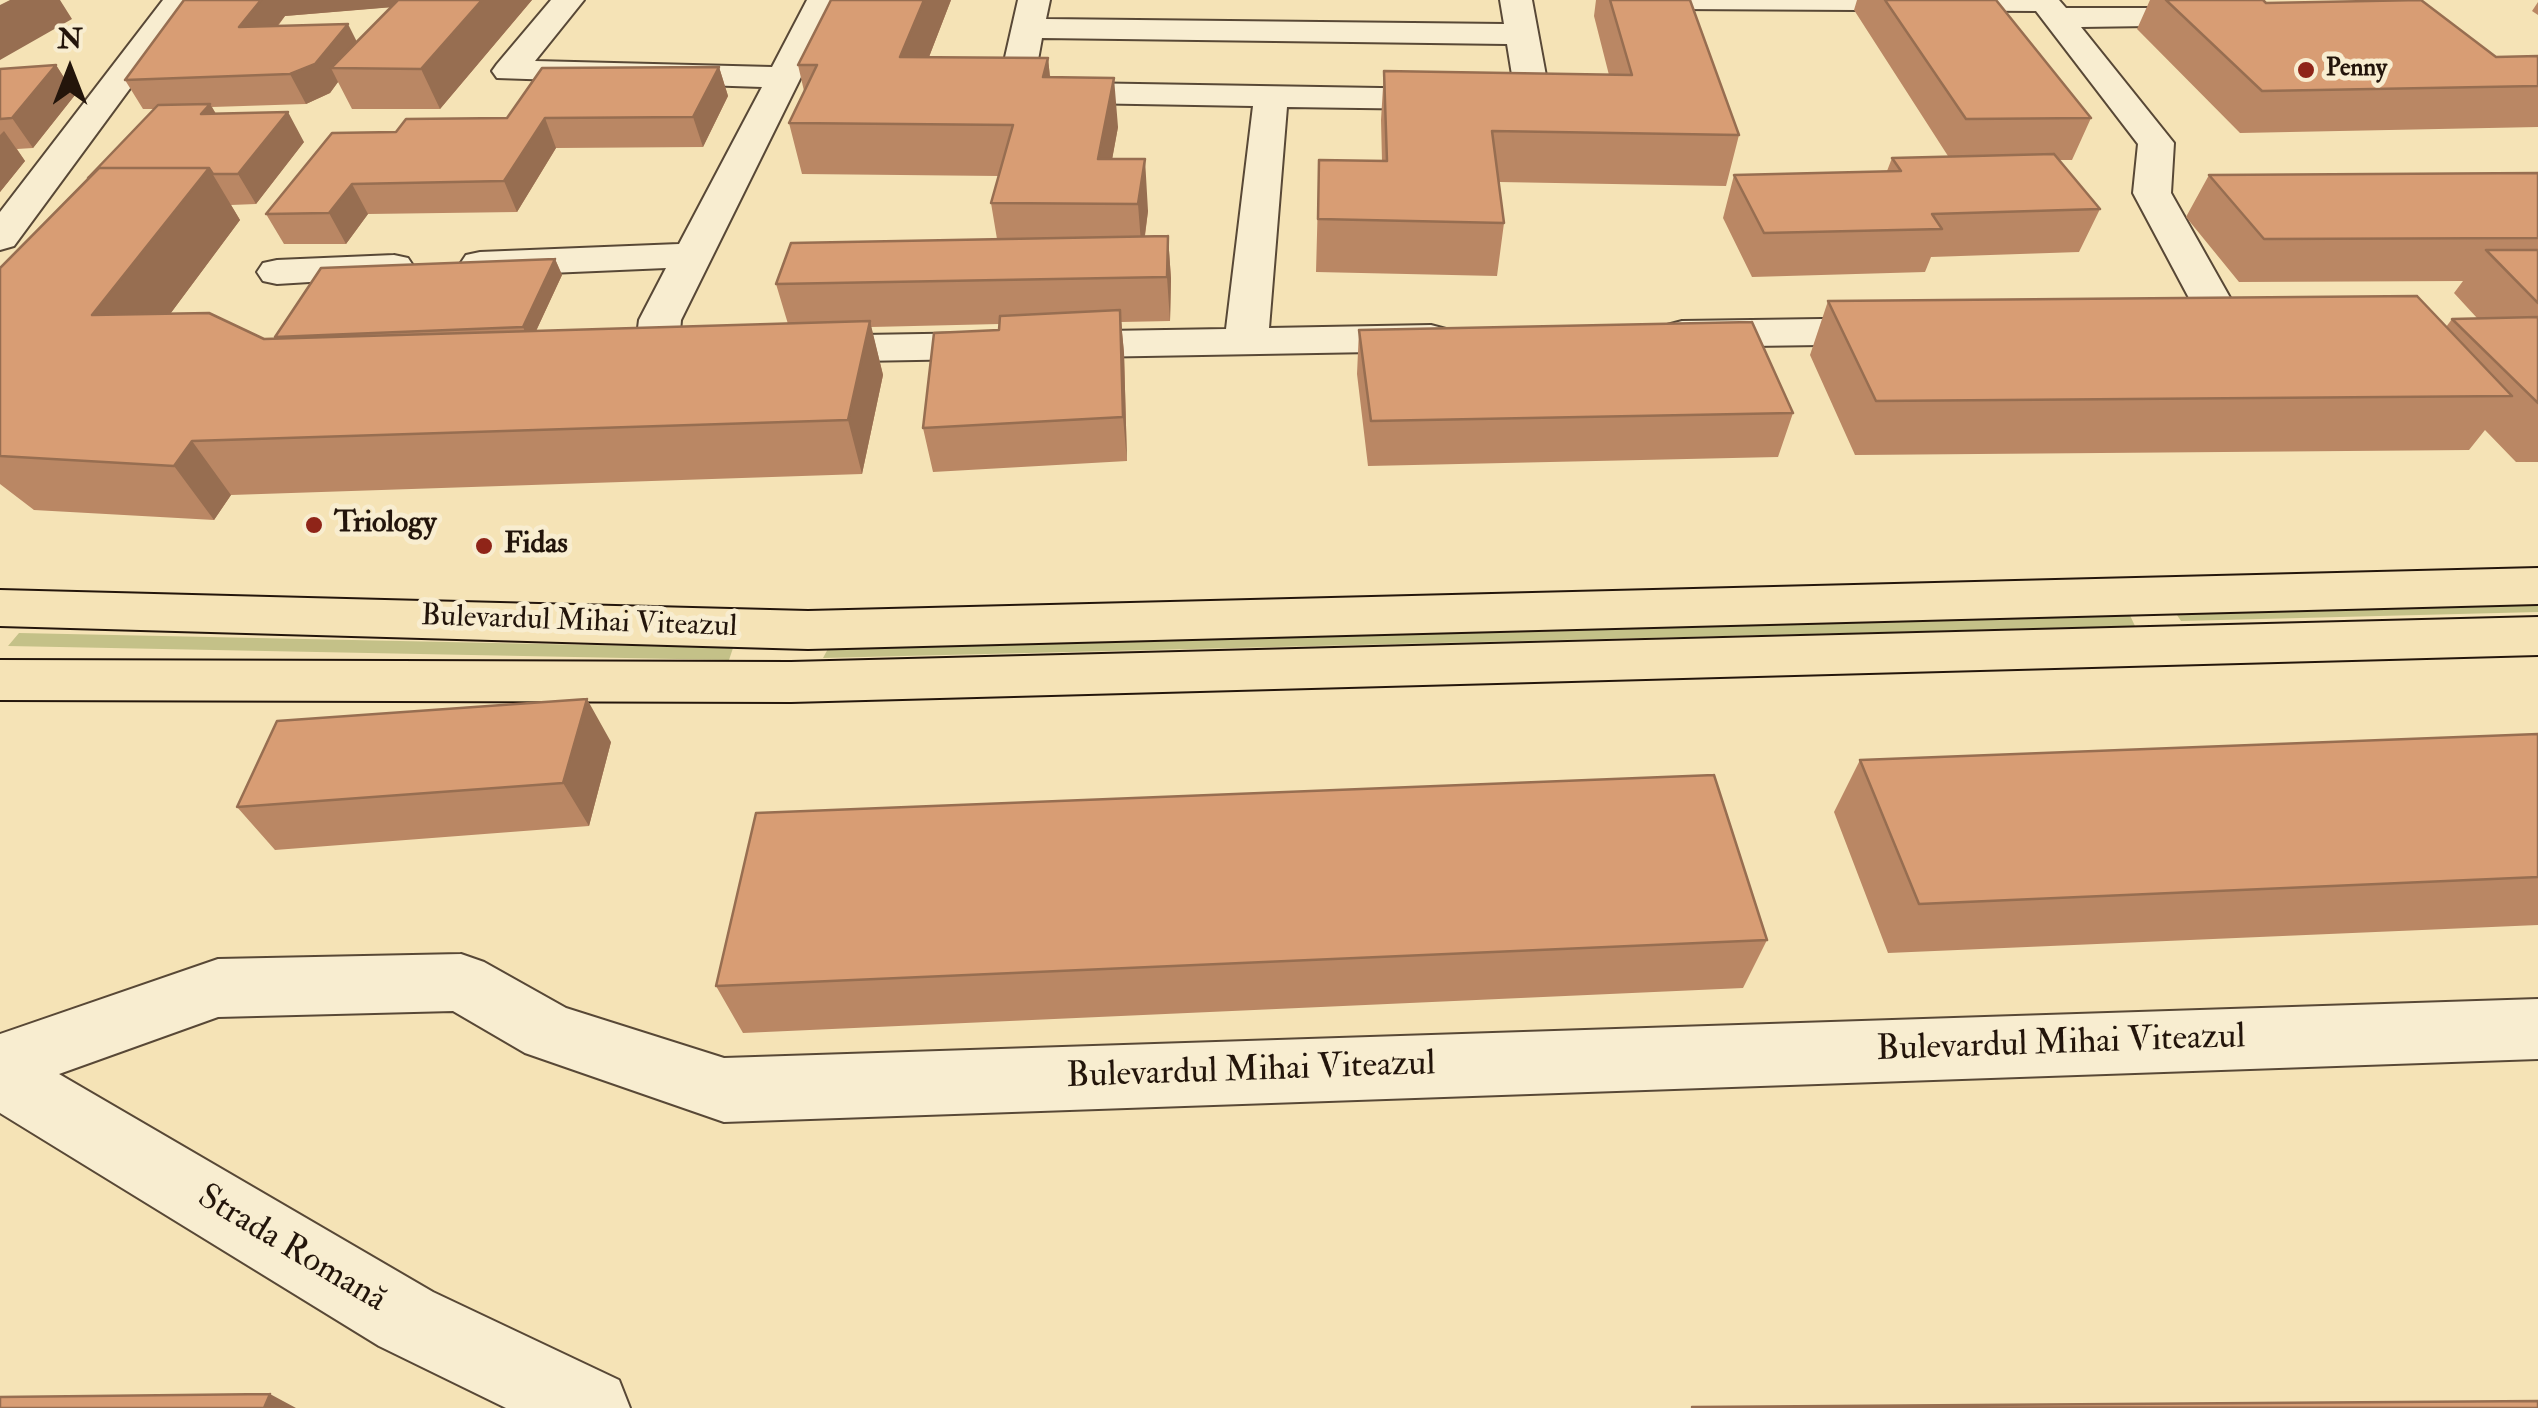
<!DOCTYPE html>
<meta charset="utf-8">
<style>
body{margin:0}
#map{position:relative;width:2538px;height:1408px;overflow:hidden;background:#f5e3b6;font-family:"IM FELL Double Pica",serif}
canvas{display:block}
.north{position:absolute;left:20px;top:20px;width:100px;height:100px;-webkit-text-stroke:8px #f8edd0;paint-order:stroke;rotate:0deg;font-size:28px;font-weight:700;line-height:40px;text-align:center;color:#23150b}
.north::after{content:'';display:block;margin:auto;width:35px;height:45px;background:#23150b;clip-path:polygon(50% 0,100% 100%,50% 72%,0 100%)}
</style>
<div id="map">
<canvas width="2538" height="1408"></canvas>
<div class="north">N</div>
</div>
<script>
const c = document.querySelector('canvas').getContext('2d');
c.lineJoin = 'round';
function paint(path, color) {
  c.fillStyle = color;
  c.fill(path, 'evenodd');
}
function toPath(rows) {
  const path = new Path2D();
  for (const r of rows) {
    path.moveTo(r[0], r[1]);
    for (let i = 2; i < r.length; i += 2) path.lineTo(r[i], r[i + 1]);
  }
  return path;
}
function trace(path, color, width, dash) {
  c.strokeStyle = color;
  c.lineWidth = width;
  c.lineCap = dash ? 'butt' : 'round';
  c.setLineDash(dash || []);
  c.stroke(path);
}
function write(font, color, halo, rows, align = 'center') {
  c.font = font + ' "IM FELL Double Pica",serif';
  c.lineWidth = 10;
  c.setLineDash([]);
  c.textBaseline = 'middle';
  c.strokeStyle = halo;
  c.fillStyle = color;
  for (const [text, x, y, turn = 0] of rows) {
    c.save();
    c.translate(x, y);
    c.rotate((+turn || 0) * Math.PI / 180);
    c.textAlign = isNaN(turn) ? turn : align;
    if (halo) c.strokeText(text, 0, 0);
    c.fillText(text, 0, 0);
    c.restore();
  }
}
paint(toPath([
 [2538,599,2538,612,2181,621,2173,609],
 [2127,609,2135,626,823,658,830,645],
 [19,633,733,648,729,660,8,646]
]), '#c4c188');
const minor = toPath([
 [163,0,195,0,14,246,0,250,0,212,163,0],
 [551,0,584,0,535,61,772,67,807,0,839,0,681,320,680,333,731,341,738,350,731,359,716,363,642,353,636,344,639,320,666,268,480,276,466,273,460,264,466,255,480,252,679,244,762,87,497,78,492,71,497,64,551,0],
 [1018,0,1050,0,1046,19,1504,24,1500,0,1532,0,1547,81,1536,99,1518,107,1506,110,1287,107,1269,328,1431,325,1446,329,1452,338,1446,347,1431,351,802,362,787,358,780,349,787,340,802,336,1226,329,1253,106,1078,103,1031,95,1006,82,1001,75,1018,0],
 [1042,38,1507,44,1513,81,1501,90,1078,83,1052,79,1036,71,1042,38],
 [1660,0,2059,0,2066,8,2230,8,2235,15,2230,22,2219,25,2081,27,2174,143,2171,193,2246,326,2240,335,2225,339,2182,339,2167,335,2161,326,2167,317,2197,313,2133,193,2138,144,2036,11,1676,9,1665,7,1660,0],
 [394,255,408,258,414,267,408,276,277,284,263,281,257,272,263,263,277,260,394,255],
 [1891,318,1906,322,1912,331,1906,340,1891,344,1682,347,1667,343,1661,334,1667,325,1682,321,1891,318],
 [461,954,484,962,566,1008,724,1058,2538,999,2538,1059,724,1122,525,1053,453,1011,218,1017,59,1074,433,1292,619,1380,630,1408,506,1408,379,1346,0,1113,0,1034,218,959,461,954]
]);
const major = toPath([
 [2538,568,2538,604,808,649,0,626,0,590,808,611,2538,568],
 [2538,617,2538,655,791,702,0,700,0,660,791,662,2538,617]
]);
trace(minor, '#584836', 4);
trace(major, '#23150b', 4);
paint(minor, '#f8edd0');
paint(major, '#f5e3b6');
paint(toPath([
 [184,0,532,0,440,109,352,109,338,82,330,93,306,104,212,107,216,114,304,142,256,204,231,205,240,220,170,314,264,339,276,339,275,337,555,259,562,275,536,331,788,324,776,284,997,239,991,203,999,176,802,174,789,123,804,91,798,65,951,0,929,57,1048,58,1050,77,1118,127,1112,159,1148,211,1145,236,1168,236,1171,279,1170,321,1121,322,1124,353,1127,461,933,472,923,428,999,330,999,324,871,327,883,375,862,474,231,495,214,520,34,510,0,484,0,268,155,109,143,109,125,80],
 [391,7,357,42,278,26,285,16],
 [1596,0,1690,0,1739,135,1726,186,1499,182,1504,223,1497,276,1316,272,1319,160,1382,161,1381,120,1384,71,1609,75,1594,16],
 [1857,0,1996,0,2091,118,2072,160,2058,160,2100,209,2079,252,1931,257,1925,272,1752,277,1723,218,1734,175,1887,171,1892,158,1948,156,1854,10],
 [2150,0,2263,0,2266,3,2496,57,2538,56,2538,127,2240,133,2137,29],
 [2538,2,2538,15,2532,11],
 [56,65,75,95,33,148,17,149,25,161,0,192,0,69],
 [719,67,728,96,703,147,556,148,517,212,368,214,346,244,284,244,266,214,396,132,507,118],
 [2538,173,2538,462,2516,462,2485,430,2469,450,1855,455,1810,355,1828,301,2446,327,2452,319,2477,318,2454,293,2463,281,2239,282,2186,217,2209,175],
 [1359,330,1793,413,1778,457,1368,466,1357,374],
 [2538,734,2538,925,1888,953,1834,812,1860,760],
 [611,742,589,826,275,850,237,807],
 [1767,940,1743,988,743,1033,716,986]
]), '#ba8764');
paint(toPath([
 [10,0,60,0,72,19,0,60,0,5],
 [261,0,408,0,406,6,285,16,254,55,239,27],
 [482,0,532,0,440,109,421,69],
 [924,0,951,0,910,106,900,57],
 [348,24,362,52,331,68,338,82,330,93,306,104,290,74],
 [1048,58,1053,107,1043,77],
 [56,65,75,95,33,148,12,118],
 [719,67,728,96,703,147,693,117],
 [1114,78,1118,127,1104,204,1098,159],
 [210,104,228,134,201,114],
 [288,112,304,142,256,204,238,174],
 [545,118,556,148,517,212,504,181],
 [4,131,25,161,0,192,0,135],
 [1145,159,1148,211,1142,256,1138,204],
 [209,168,240,220,130,368,92,315],
 [352,184,368,214,346,244,329,213],
 [1168,236,1171,279,1170,321,1167,277],
 [555,259,562,275,530,344,523,327],
 [1120,310,1124,353,1127,461,1123,417],
 [870,321,883,375,862,474,848,420],
 [192,441,231,495,214,520,174,466],
 [587,699,611,742,589,826,563,783],
 [270,1394,296,1408,264,1408]
]), '#976e51');
const building = toPath([
 [184,0,261,0,239,27,348,24,315,64,290,74,125,80,184,0],
 [398,0,482,0,421,69,331,68,398,0],
 [831,0,924,0,900,57,1048,58,1043,77,1114,78,1098,159,1145,159,1138,204,991,203,1013,125,789,123,817,65,798,65,831,0],
 [1610,0,1690,0,1739,135,1492,131,1504,223,1318,219,1319,160,1387,161,1384,71,1632,75,1610,0],
 [1885,0,1996,0,2091,118,1966,119,1885,0],
 [2166,0,2263,0,2266,3,2421,0,2496,57,2538,56,2538,86,2262,91,2166,0],
 [56,65,12,118,0,119,0,69,56,65],
 [719,67,693,117,545,118,504,181,352,184,329,213,266,214,332,133,396,132,406,119,507,118,542,68,719,67],
 [210,104,201,114,288,112,238,174,213,174,209,168,99,168,88,178,158,105,210,104],
 [2054,154,2100,209,1932,214,1942,229,1764,233,1734,175,1901,171,1892,158,2054,154],
 [99,168,209,168,92,315,209,313,264,339,870,321,848,420,192,441,174,466,0,456,0,268,99,168],
 [2538,173,2538,238,2264,239,2209,175,2538,173],
 [1168,236,1167,277,776,284,791,243,1168,236],
 [2486,250,2538,250,2538,303,2486,250],
 [555,259,523,327,275,337,321,268,555,259],
 [2417,296,2512,396,1876,401,1828,301,2417,296],
 [1120,310,1123,417,923,428,934,333,999,330,1000,316,1120,310],
 [2538,317,2538,403,2452,319,2538,317],
 [1752,322,1793,413,1371,421,1359,330,1752,322],
 [587,699,563,783,237,807,277,721,587,699],
 [2538,734,2538,877,1919,904,1860,760,2538,734],
 [1714,775,1767,940,716,986,756,813,1714,775],
 [270,1394,264,1408,0,1408,0,1397,270,1394],
 [2538,1401,2538,1408,1692,1407,2538,1401]
]);
paint(building, '#d89d74');
trace(building, '#976e51', 2.5);
for (const [x, y, r, color] of [
 [2306,70,10,"#8f2418"],
 [314,525,10,"#8f2418"],
 [484,546,10,"#8f2418"]
]) {
  const dot = new Path2D();
  dot.arc(x, y, r, 0, 2 * Math.PI);
  c.fillStyle = color;
  c.fill(dot);
  trace(dot, '#f8edd0', 4);
}
write('bold 25px', '#23150b', '#f8edd0', [
 ["Penny",2326,70]
], 'left');
write('bold 30px', '#23150b', '#f8edd0', [
 ["Triology",334,525],
 ["Fidas",504,546]
], 'left');
write('30px', '#23150b', '#f8edd0', [
 ["Bulevardul Mihai Viteazul",579,623,2]
]);
write('35px', '#23150b', '#f8edd0', [
 ["Bulevardul Mihai Viteazul",2061,1045,-2],
 ["Bulevardul Mihai Viteazul",1251,1072,-2],
 ["Strada Romană",291,1250,31]
]);
</script>
